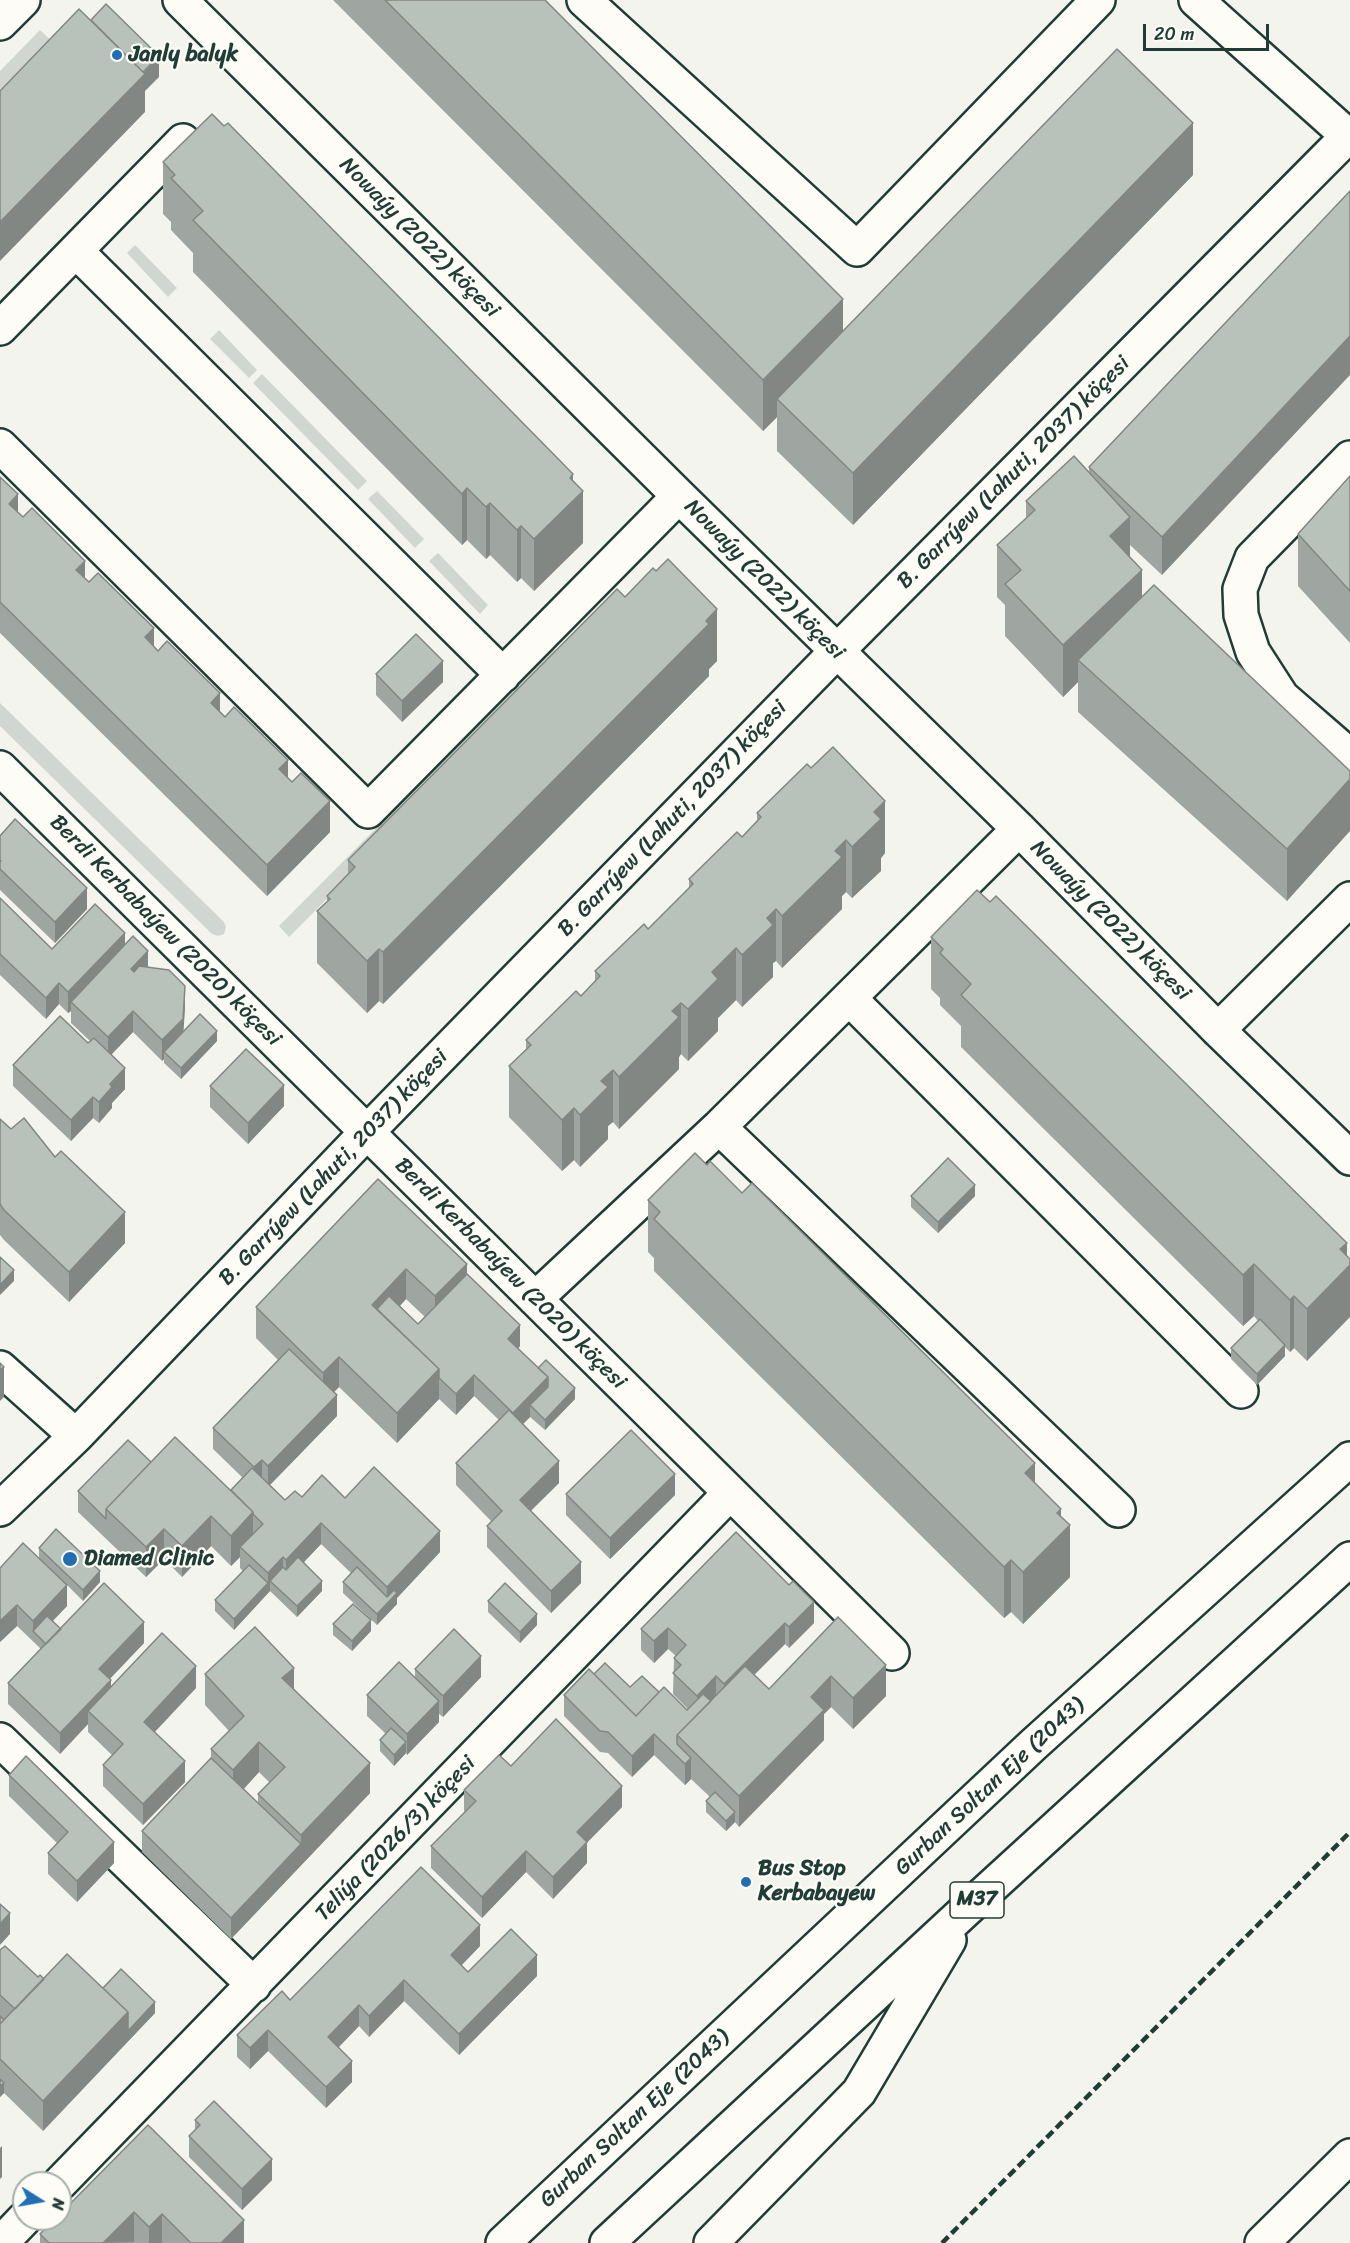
<!DOCTYPE html>
<meta charset="utf-8">
<style>
body{margin:0}
#map{position:relative;width:1350px;height:2243px;overflow:hidden;background:#f4f4ef;font-family:Sriracha,sans-serif}
canvas{display:block}
.north{position:absolute;left:12px;top:2171px;width:60px;height:60px;box-sizing:border-box;background:#fdfcf7;border:2px solid #a4b0a9;border-radius:50%;rotate:101deg;font-size:16px;font-weight:700;line-height:24px;text-align:center;color:#1f3d34}
.north::after{content:'';display:block;margin:auto;width:21px;height:27px;background:#1f6fb2;clip-path:polygon(50% 0,100% 100%,50% 72%,0 100%)}
.scale{position:absolute;left:1143px;top:24px;width:126px;height:27px;box-sizing:border-box;border:3px solid #1f3d34;border-top:0;padding-left:8px;font-size:18px;line-height:21px;white-space:nowrap;color:#1f3d34;-webkit-text-stroke:4px #fdfcf7;paint-order:stroke}
</style>
<div id="map">
<canvas width="1350" height="2243"></canvas>
<div class="north">N</div>
<div class="scale">20 m</div>
</div>
<script>
const c = document.querySelector('canvas').getContext('2d');
c.lineJoin = 'round';
function paint(path, color) {
  c.fillStyle = color;
  c.fill(path, 'evenodd');
}
function toPath(rows) {
  const path = new Path2D();
  for (const r of rows) {
    path.moveTo(r[0], r[1]);
    for (let i = 2; i < r.length; i += 2) path.lineTo(r[i], r[i + 1]);
  }
  return path;
}
function trace(path, color, width, dash) {
  c.strokeStyle = color;
  c.lineWidth = width;
  c.lineCap = dash ? 'butt' : 'round';
  c.setLineDash(dash || []);
  c.stroke(path);
}
function write(font, color, halo, rows, align = 'center') {
  c.font = font + ' Sriracha,sans-serif';
  c.lineWidth = 4.5;
  c.setLineDash([]);
  c.textBaseline = 'middle';
  c.strokeStyle = halo;
  c.fillStyle = color;
  for (const [text, x, y, turn = 0] of rows) {
    c.save();
    c.translate(x, y);
    c.rotate((+turn || 0) * Math.PI / 180);
    c.textAlign = isNaN(turn) ? turn : align;
    if (halo) c.strokeText(text, 0, 0);
    c.fillText(text, 0, 0);
    c.restore();
  }
}
paint(toPath([
 [40,30,52,41,0,94,0,71],
 [135,245,177,288,168,297,127,253],
 [219,330,257,370,249,378,210,339],
 [262,374,367,481,358,490,253,383],
 [377,491,424,539,415,548,368,499],
 [438,553,488,605,480,614,429,561],
 [554,649,565,660,289,937,279,926],
 [0,703,224,922,226,927,224,934,218,936,212,934,0,726]
]), '#d1d6d1');
const minor = toPath([
 [180,0,679,496,1019,829,1218,1030,1350,1158],
 [584,0,857,249,1098,0],
 [1196,0,1348,136],
 [0,23,23,0],
 [76,251,503,675],
 [0,328,183,141],
 [0,446,368,811,679,496],
 [1350,458,1252,558,1240,589,1241,615,1253,652,1282,697,1350,756],
 [0,768,892,1653],
 [849,998,1241,1391],
 [1218,1030,1350,899],
 [719,1127,1118,1510],
 [535,1299,719,1127,1019,829],
 [0,1368,76,1436],
 [0,1509,76,1436,367,1132,837,651,1350,134],
 [0,1740,254,1985],
 [60,2183,730,1493],
 [1,2243,24,2219],
 [1262,2243,1350,2156]
]);
const highway = toPath([
 [503,2243,1033,1745,1350,1459],
 [607,2243,968,1908,1350,1559],
 [711,2243,859,2092,949,1940]
]);
trace(minor, '#1f3d34', 38);
trace(highway, '#1f3d34', 38);
trace(minor, '#fdfcf7', 33);
trace(highway, '#fdfcf7', 33);
trace(toPath([
 [942,2243,1350,1832]
]), '#1f3d34', 4.5, [9, 4.5]);
paint(toPath([
 [333,0,545,0,843,331,1193,175,853,525,777,451,777,417,763,431],
 [163,162,573,482,583,543,534,591,521,578,517,582,490,555,486,559,467,540,462,545,193,272,193,253,171,230,171,222,163,214],
 [1350,191,1162,575,1130,545,1130,557,1142,596,1350,771,1287,901,1078,712,1078,682,1063,697,1005,636,1005,605,997,597,997,545,1026,519,1026,501,1089,473,1089,467],
 [1350,476,1350,643,1298,586,1298,534],
 [0,477,18,513,288,778,330,832,267,896,0,633],
 [625,597,717,661,709,669,709,676,383,1004,379,1001,367,1013,317,963,317,911,327,902,327,896,348,874,348,860],
 [376,674,443,682,402,722,376,695],
 [807,764,885,853,881,858,881,871,852,898,846,892,842,896,842,909,782,968,776,961,773,963,773,977,742,1007,736,1000,718,1018,718,1031,688,1061,681,1054,679,1057,679,1069,619,1129,613,1122,608,1126,608,1139,580,1167,574,1160,562,1171,509,1117,509,1066,526,1049,526,1040,581,996,595,981,595,971,648,929,689,888,689,879,742,837,757,821,757,813],
 [0,836,87,909,55,943,0,890],
 [0,898,52,949,125,944,185,1007,183,1032,217,1041,181,1079,164,1063,164,1059,162,1061,133,1032,111,1055,125,1089,112,1103,112,1108,99,1123,93,1118,71,1141,13,1086,13,1065,88,1043,90,1041,71,1023,71,1011,68,1013,59,1004,46,1019,0,975],
 [990,902,1347,1243,1307,1361,1294,1348,1290,1352,1285,1347,1285,1356,1257,1385,1231,1359,1231,1348,1258,1321,1254,1316,1243,1326,961,1047,961,1026,940,1005,940,998,931,989,931,937],
 [210,1086,284,1106,248,1144,210,1107],
 [0,1119,125,1243,69,1302,4,1240,0,1235],
 [378,1179,467,1274,520,1346,518,1349,538,1368,575,1399,545,1430,530,1417,523,1424,559,1483,531,1511,581,1583,551,1613,487,1547,487,1526,491,1521,456,1485,456,1463,499,1420,474,1396,456,1415,439,1399,397,1443,339,1387,334,1392,337,1416,270,1485,285,1500,302,1497,345,1498,440,1552,397,1598,397,1604,377,1625,343,1593,343,1582,351,1573,321,1544,304,1562,322,1591,297,1617,270,1591,234,1630,215,1611,215,1600,243,1571,240,1568,240,1557,231,1566,211,1546,182,1577,164,1559,146,1577,78,1512,78,1491,151,1462,231,1490,243,1478,213,1449,213,1428,278,1360,256,1338,256,1307],
 [406,1299,425,1317,418,1324,400,1306],
 [911,1196,975,1196,938,1233,911,1207],
 [648,1200,1035,1483,1061,1516,1070,1577,1023,1624,1011,1612,1004,1618,654,1271,654,1258,648,1252],
 [566,1494,675,1495,610,1559,566,1515],
 [39,1548,100,1582,83,1601,67,1585,67,1606,53,1621,61,1629,144,1643,110,1679,111,1687,196,1688,155,1732,185,1782,143,1825,103,1786,103,1765,112,1755,88,1732,88,1724,60,1754,8,1704,8,1683,41,1649,17,1626,0,1642,0,1568,39,1558],
 [789,1585,814,1623,789,1648,785,1644,754,1675,769,1689,838,1617,886,1696,853,1729,831,1707,824,1714,824,1740,739,1827,735,1822,726,1831,706,1812,706,1801,710,1797,691,1779,685,1785,654,1755,632,1777,608,1753,600,1752,564,1716,564,1695,594,1674,630,1687,659,1692,687,1710,688,1709,673,1694,674,1658,676,1656,668,1649,654,1663,641,1650,641,1629],
 [488,1601,537,1625,520,1643,488,1612],
 [333,1624,371,1631,352,1651,333,1635],
 [415,1669,481,1677,443,1717,439,1714,439,1722,407,1755,406,1753,394,1766,380,1751,380,1740,386,1734,367,1716,367,1695,415,1678],
 [205,1674,294,1689,370,1793,231,1939,142,1852,142,1831,211,1758,211,1749,229,1731,205,1705],
 [259,1772,270,1783,258,1794,258,1803,244,1789],
 [511,1766,622,1807,587,1842,587,1863,553,1899,526,1872,482,1918,431,1868,431,1846,465,1812,464,1811,464,1790],
 [9,1775,114,1863,77,1902,48,1874,48,1853,57,1843,9,1796],
 [480,1946,461,1966,468,1972,537,1976,459,2055,404,2001,369,2037,359,2026,338,2048,352,2082,326,2108,268,2051,250,2069,237,2057,237,2035,290,2000],
 [0,1950,38,1977,103,1988,155,2013,43,2131,4,2093,0,2097],
 [195,2120,272,2180,242,2210,189,2157,189,2136,195,2130],
 [148,2125,244,2243,40,2243,40,2234]
]), '#9fa6a1');
paint(toPath([
 [159,56,159,77,145,91,145,112,0,261,0,222],
 [1193,123,1193,175,853,525,853,473],
 [843,299,843,351,777,399,777,417,763,431,763,380],
 [1350,336,1350,375,1162,575,1162,537],
 [573,474,573,501,583,491,583,543,534,591,534,539,570,478],
 [467,488,467,540,462,545,462,494],
 [18,494,18,525,9,504],
 [490,503,490,555,486,559,486,507],
 [1130,517,1130,569,1110,536],
 [521,526,521,578,517,582,517,530],
 [85,561,85,591,76,570],
 [1142,570,1142,622,1078,660,1078,682,1063,697,1063,645],
 [717,609,717,661,709,669,709,676,383,1004,383,952],
 [154,628,154,659,145,637],
 [443,661,443,682,402,722,402,701],
 [220,693,220,724,211,703],
 [288,760,288,790,279,769],
 [1350,779,1350,831,1287,901,1287,849],
 [330,801,330,832,267,896,267,865],
 [885,801,885,853,881,858,881,871,852,898,852,847,874,812],
 [846,840,846,892,842,896,842,909,782,968,782,916,835,851],
 [87,888,87,909,55,943,55,922],
 [776,909,776,961,773,963,773,977,742,1007,742,955,767,918],
 [125,933,125,954,71,1002,71,1011,68,1013,68,992],
 [736,948,736,1000,718,1018,718,1031,688,1061,688,1009,712,972],
 [379,949,379,1001,367,1013,367,961],
 [148,951,148,972,131,990,131,969],
 [59,983,59,1004,46,1019,46,998],
 [185,986,185,1007,183,1040,164,1052,164,1059,162,1061,162,1040],
 [681,1003,681,1054,679,1057,679,1069,619,1129,619,1077,672,1011],
 [133,1011,133,1032,108,1058,108,1037],
 [217,1031,217,1041,181,1079,181,1068],
 [125,1068,125,1089,112,1103,112,1108,99,1123,99,1102,110,1084],
 [613,1070,613,1122,608,1126,608,1139,580,1167,580,1115,601,1081],
 [284,1085,284,1106,248,1144,248,1123],
 [93,1097,93,1118,71,1141,71,1120],
 [574,1108,574,1160,562,1171,562,1120],
 [975,1185,975,1196,938,1233,938,1222],
 [125,1212,125,1243,69,1302,69,1272],
 [1347,1243,1347,1268,1350,1265,1350,1317,1307,1361,1307,1309,1340,1249],
 [467,1264,467,1295,435,1327,435,1296],
 [1254,1264,1254,1316,1243,1326,1243,1275],
 [406,1269,406,1299,383,1324,372,1305],
 [14,1270,14,1281,0,1295,0,1285],
 [1294,1296,1294,1348,1290,1352,1290,1300],
 [520,1325,520,1346,508,1360,508,1339],
 [1285,1345,1285,1356,1257,1385,1257,1374],
 [339,1357,339,1387,323,1403,323,1373],
 [4,1367,4,1397,0,1401,0,1370],
 [439,1369,439,1399,397,1443,397,1413],
 [474,1375,474,1396,456,1415,456,1394],
 [548,1377,548,1398,530,1405,530,1417,513,1434,513,1413],
 [575,1388,575,1399,545,1430,545,1420],
 [337,1395,337,1416,268,1487,268,1466],
 [262,1460,262,1481,254,1489,254,1467],
 [559,1461,559,1483,520,1521,520,1500],
 [1035,1463,1035,1514,1025,1473],
 [675,1474,675,1495,610,1559,610,1538],
 [1061,1509,1061,1534,1070,1525,1070,1577,1023,1624,1023,1572,1057,1513],
 [253,1512,253,1543,240,1547,240,1557,231,1566,231,1536],
 [211,1516,211,1546,182,1577,182,1546],
 [321,1523,321,1544,286,1581,286,1560],
 [164,1529,164,1559,146,1577,146,1547],
 [440,1531,440,1552,397,1598,397,1604,377,1625,377,1614,387,1603,387,1587],
 [283,1557,283,1578,270,1581,270,1591,234,1630,234,1619,268,1583,268,1573],
 [1011,1560,1011,1612,1004,1618,1004,1567],
 [581,1562,581,1583,551,1613,551,1591],
 [100,1571,100,1582,83,1601,83,1590],
 [322,1581,322,1591,297,1617,297,1606],
 [67,1585,67,1606,38,1636,33,1631,33,1621],
 [814,1602,814,1623,789,1648,789,1627],
 [17,1605,17,1626,0,1642,0,1621],
 [537,1614,537,1625,520,1643,520,1632],
 [371,1620,371,1631,352,1651,352,1641],
 [144,1622,144,1643,99,1690,99,1669],
 [785,1623,785,1644,724,1705,724,1684],
 [668,1628,668,1649,654,1663,654,1641],
 [481,1656,481,1677,443,1717,443,1696],
 [886,1665,886,1696,853,1729,853,1698],
 [196,1666,196,1688,144,1743,144,1722],
 [294,1668,294,1699,282,1678],
 [716,1676,716,1697,697,1717,697,1696],
 [831,1676,831,1707,824,1714,824,1740,739,1827,739,1796,811,1697],
 [111,1680,111,1701,88,1711,88,1724,60,1754,60,1733],
 [439,1701,439,1722,407,1755,407,1734],
 [654,1734,654,1755,632,1777,632,1756],
 [259,1742,259,1772,233,1800,233,1770],
 [406,1742,406,1753,394,1766,394,1755],
 [691,1758,691,1779,685,1785,685,1764],
 [185,1761,185,1782,143,1825,143,1804],
 [370,1763,370,1793,231,1939,231,1918,301,1844,301,1835],
 [622,1786,622,1807,577,1853,577,1832],
 [735,1812,735,1822,726,1831,726,1821],
 [114,1842,114,1863,77,1902,77,1881],
 [587,1842,587,1863,553,1899,553,1877],
 [526,1851,526,1872,482,1918,482,1897],
 [10,1913,10,1934,0,1945,0,1924],
 [480,1925,480,1946,451,1976,451,1955],
 [537,1955,537,1976,459,2055,459,2034],
 [404,1980,404,2001,369,2037,369,2016],
 [155,2002,155,2013,43,2131,43,2101,128,2012],
 [359,2005,359,2026,328,2058,328,2037],
 [268,2030,268,2051,250,2069,250,2048],
 [352,2061,352,2082,326,2108,326,2087],
 [4,2083,4,2093,0,2097,0,2086],
 [2,2146,2,2177,0,2179,0,2148],
 [272,2159,272,2180,242,2210,242,2189],
 [134,2212,134,2242,103,2243],
 [162,2214,162,2243,149,2243,149,2227],
 [244,2220,244,2243,221,2243]
]), '#828783');
const building = toPath([
 [385,0,545,0,843,299,763,380,385,0],
 [106,4,159,56,143,72,91,20,106,4],
 [79,9,145,74,0,222,0,91,79,9],
 [1117,49,1193,123,853,473,777,399,1117,49],
 [212,114,224,126,228,123,573,474,570,478,583,491,534,539,521,526,517,530,490,503,486,507,467,488,462,494,193,220,203,211,171,178,175,175,163,162,212,114],
 [1350,191,1350,336,1162,537,1089,467,1350,191],
 [1074,456,1130,517,1110,536,1142,570,1063,645,1005,584,1021,570,997,545,1035,510,1026,501,1074,456],
 [1350,476,1350,591,1298,534,1350,476],
 [0,477,18,494,9,504,23,517,32,508,85,561,76,570,89,582,98,573,154,628,145,637,158,651,167,641,220,693,211,703,225,717,234,707,288,760,279,769,292,782,301,773,330,801,267,865,0,602,0,477],
 [668,559,717,609,706,621,709,624,383,952,379,949,367,961,317,911,330,899,327,896,355,867,348,860,617,589,625,597,653,568,656,571,668,559],
 [1154,585,1350,771,1350,779,1287,849,1078,660,1154,585],
 [416,634,443,661,402,701,376,674,416,634],
 [833,747,885,801,874,812,881,819,852,847,846,840,835,851,842,857,782,916,776,909,767,918,773,925,742,955,736,948,712,972,718,979,688,1009,681,1003,672,1011,679,1017,619,1077,613,1070,601,1081,608,1087,580,1115,574,1108,562,1120,509,1066,531,1045,526,1040,576,991,581,996,600,976,595,971,644,924,648,929,693,884,689,879,737,832,742,837,761,817,757,813,807,764,811,768,833,747],
 [15,819,87,888,55,922,0,869,0,862,1,861,0,860,0,836,15,819],
 [977,890,990,902,996,896,1347,1243,1340,1249,1350,1259,1350,1265,1307,1309,1294,1296,1290,1300,1254,1264,1243,1275,961,995,971,984,940,953,943,949,931,937,977,890],
 [0,898,52,949,95,904,125,933,68,992,59,983,46,998,0,954,0,898],
 [133,936,148,951,131,969,134,972,139,966,169,970,185,986,183,1019,162,1040,133,1011,108,1037,71,1002,133,936],
 [200,1014,217,1031,181,1068,164,1052,200,1014],
 [60,1016,88,1043,94,1038,125,1068,110,1084,112,1087,99,1102,93,1097,71,1120,13,1065,60,1016],
 [246,1049,284,1085,248,1123,210,1086,246,1049],
 [24,1118,55,1157,61,1151,125,1212,69,1272,4,1210,0,1204,0,1119,11,1129,24,1118],
 [695,1153,707,1165,710,1161,742,1193,752,1183,1035,1463,1025,1473,1061,1509,1057,1513,1070,1525,1023,1572,1011,1560,1004,1567,654,1219,660,1212,648,1200,695,1153],
 [948,1158,975,1185,938,1222,911,1196,948,1158],
 [378,1179,467,1264,435,1296,406,1269,372,1305,439,1369,397,1413,339,1357,323,1373,256,1307,378,1179],
 [0,1257,14,1270,0,1285,0,1257],
 [467,1274,520,1325,508,1339,548,1377,513,1413,474,1375,456,1394,439,1378,439,1369,377,1309,389,1296,418,1324,467,1274],
 [1260,1319,1285,1345,1257,1374,1231,1348,1260,1319],
 [289,1349,337,1395,268,1466,262,1460,254,1467,213,1428,289,1349],
 [546,1360,575,1388,545,1420,530,1405,548,1387,548,1377,538,1368,546,1360],
 [0,1363,4,1367,0,1370,0,1363],
 [509,1410,559,1461,520,1500,581,1562,551,1591,487,1526,502,1511,456,1463,509,1410],
 [631,1430,675,1474,610,1538,566,1494,631,1430],
 [175,1437,253,1512,231,1536,211,1516,182,1546,164,1529,146,1547,106,1509,175,1437],
 [128,1440,151,1462,106,1509,106,1519,78,1491,128,1440],
 [374,1467,440,1531,387,1587,321,1523,286,1560,283,1557,268,1573,240,1547,263,1524,253,1514,253,1512,231,1490,252,1468,285,1500,295,1491,302,1497,322,1475,345,1498,374,1467],
 [56,1529,100,1571,83,1590,39,1548,56,1529],
 [736,1532,789,1585,793,1581,814,1602,789,1627,785,1623,724,1684,716,1676,697,1696,673,1673,681,1665,674,1658,686,1645,668,1628,654,1641,641,1629,736,1532],
 [23,1543,67,1585,33,1621,17,1605,0,1621,0,1568,23,1543],
 [298,1557,322,1581,297,1606,270,1581,283,1567,286,1570,298,1557],
 [249,1565,268,1583,234,1619,215,1600,249,1565],
 [357,1567,387,1597,394,1590,397,1593,377,1614,343,1582,357,1567],
 [104,1583,144,1622,99,1669,111,1680,60,1733,8,1683,104,1583],
 [505,1583,537,1614,520,1632,488,1601,505,1583],
 [353,1604,371,1620,352,1641,333,1624,353,1604],
 [47,1616,61,1629,46,1644,33,1631,47,1616],
 [838,1617,886,1665,853,1698,831,1676,811,1697,824,1710,739,1796,677,1735,745,1666,769,1689,838,1617],
 [255,1627,294,1668,282,1678,370,1763,301,1835,258,1794,285,1767,259,1742,233,1770,211,1749,244,1716,205,1674,255,1627],
 [454,1629,481,1656,443,1696,415,1669,454,1629],
 [162,1633,196,1666,144,1722,185,1761,143,1804,103,1765,123,1744,88,1711,162,1633],
 [399,1662,439,1701,407,1734,367,1695,399,1662],
 [605,1663,630,1687,642,1676,659,1692,636,1716,594,1674,605,1663],
 [589,1669,636,1716,664,1687,687,1710,703,1694,711,1701,677,1735,677,1744,691,1758,685,1764,654,1734,632,1756,608,1732,600,1731,564,1695,589,1669],
 [556,1719,622,1786,577,1832,587,1842,553,1877,526,1851,482,1897,431,1846,476,1801,464,1790,499,1755,511,1766,556,1719],
 [391,1728,406,1742,394,1755,380,1740,391,1728],
 [26,1756,114,1842,77,1881,48,1853,68,1832,9,1775,26,1756],
 [211,1758,301,1844,231,1918,142,1831,211,1758],
 [715,1792,735,1812,726,1821,706,1801,715,1792],
 [421,1867,480,1925,451,1955,468,1972,511,1929,537,1955,459,2034,404,1980,369,2016,359,2005,328,2037,352,2061,326,2087,268,2030,250,2048,237,2035,282,1991,290,2000,421,1867],
 [0,1904,10,1913,0,1924,0,1904],
 [5,1946,38,1977,40,1975,44,1979,15,2009,0,1995,0,1950,5,1946],
 [67,1954,128,2012,43,2101,0,2059,0,2024,67,1954],
 [121,1969,155,2002,128,2031,128,2012,103,1988,121,1969],
 [0,2016,4,2020,0,2024,0,2016],
 [0,2079,4,2083,0,2086,0,2079],
 [214,2101,272,2159,242,2189,189,2136,200,2125,195,2120,214,2101],
 [148,2125,244,2220,221,2243,191,2243,162,2214,149,2227,134,2212,103,2243,49,2243,40,2234,55,2219,60,2219,60,2214,148,2125]
]);
paint(building, '#b9c1bb');
trace(building, '#828783', 1.5);
for (const [x, y, r, color] of [
 [117,55,6,"#1f6fb2"],
 [70,1559,8,"#1f6fb2"],
 [746,1882,6,"#1f6fb2"]
]) {
  const dot = new Path2D();
  dot.arc(x, y, r, 0, 2 * Math.PI);
  c.fillStyle = color;
  c.fill(dot);
  trace(dot, '#fdfcf7', 2);
}
for (const [x, y, w] of [
 [977,1900,54]
]) {
  const box = new Path2D();
  box.roundRect(x - w / 2, y - 18, w, 36, 4.5);
  c.fillStyle = '#fdfcf7';
  c.fill(box);
  trace(box, '#1f3d34', 1.5);
}
write('bold 21px', '#1f3d34', null, [
 ["M37",977,1900]
]);
write('bold 22px', '#1f3d34', '#fdfcf7', [
 ["Janly balyk",129,55],
 ["Diamed Clinic",84,1559],
 ["Bus Stop",758,1869],
 ["Kerbabayew",758,1894]
], 'left');
write('22px', '#1f3d34', '#fdfcf7', [
 ["Nowaýy (2022) köçesi",419,238,45],
 ["B. Garrýew (Lahuti, 2037) köçesi",1014,473,-45],
 ["Nowaýy (2022) köçesi",764,580,45],
 ["B. Garrýew (Lahuti, 2037) köçesi",673,819,-46],
 ["Nowaýy (2022) köçesi",1110,921,45],
 ["Berdi Kerbabaýew (2020) köçesi",165,931,45],
 ["B. Garrýew (Lahuti, 2037) köçesi",334,1168,-46],
 ["Berdi Kerbabaýew (2020) köçesi",510,1274,45],
 ["Gurban Soltan Eje (2043)",990,1787,-43],
 ["Teliýa (2026/3) köçesi",396,1839,-46],
 ["Gurban Soltan Eje (2043)",635,2119,-43]
]);
</script>
